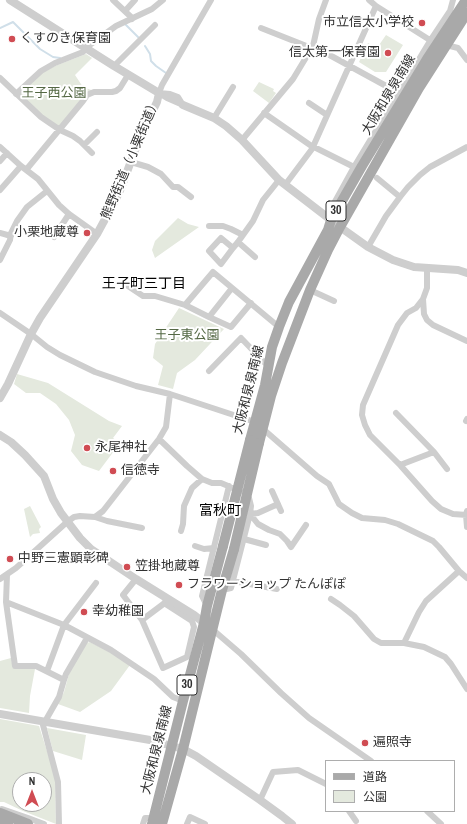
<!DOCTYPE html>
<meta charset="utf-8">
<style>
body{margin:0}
#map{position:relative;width:467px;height:824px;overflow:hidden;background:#fff;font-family:"Archivo Narrow","Noto Sans JP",sans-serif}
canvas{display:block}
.legend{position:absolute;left:325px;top:760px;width:130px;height:52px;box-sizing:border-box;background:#fff;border:1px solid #adadad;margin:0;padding:5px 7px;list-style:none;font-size:12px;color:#313131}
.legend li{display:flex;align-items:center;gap:8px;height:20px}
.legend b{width:20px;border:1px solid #adadad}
.north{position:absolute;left:12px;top:772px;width:40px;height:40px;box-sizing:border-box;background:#fff;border:1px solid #adadad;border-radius:50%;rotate:0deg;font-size:11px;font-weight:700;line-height:16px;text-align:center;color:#313131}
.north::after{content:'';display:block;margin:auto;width:14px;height:18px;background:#d04c53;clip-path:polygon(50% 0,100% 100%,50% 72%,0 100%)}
</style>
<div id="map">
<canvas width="467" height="824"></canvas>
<ul class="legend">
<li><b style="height:5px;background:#a9a9a9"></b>道路</li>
<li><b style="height:11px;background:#e4e9de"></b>公園</li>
</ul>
<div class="north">N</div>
</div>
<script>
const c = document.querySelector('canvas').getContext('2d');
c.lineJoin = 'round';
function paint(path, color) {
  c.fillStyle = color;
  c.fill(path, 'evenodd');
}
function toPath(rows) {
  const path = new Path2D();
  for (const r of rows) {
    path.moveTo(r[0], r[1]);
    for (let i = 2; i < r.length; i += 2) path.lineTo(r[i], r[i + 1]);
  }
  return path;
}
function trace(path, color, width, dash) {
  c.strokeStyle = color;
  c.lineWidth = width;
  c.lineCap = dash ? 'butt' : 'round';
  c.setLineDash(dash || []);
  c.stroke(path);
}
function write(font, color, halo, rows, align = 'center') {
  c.font = font + ' "Archivo Narrow","Noto Sans JP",sans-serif';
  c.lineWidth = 4;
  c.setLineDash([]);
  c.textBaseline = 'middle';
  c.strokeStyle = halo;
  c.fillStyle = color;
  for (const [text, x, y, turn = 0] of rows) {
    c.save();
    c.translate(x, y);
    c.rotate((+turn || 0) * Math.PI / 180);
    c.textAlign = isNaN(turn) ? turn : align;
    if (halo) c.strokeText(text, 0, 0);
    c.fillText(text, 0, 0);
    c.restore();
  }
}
paint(toPath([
 [386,35,403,45,386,72,375,72,359,62,368,43,377,48],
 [86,54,92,58,75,75,83,87,94,91,60,126,56,126,49,121,21,95,20,92,42,73,55,66],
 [259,82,274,89,273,91,276,93,269,103,253,91],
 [178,218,188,224,199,227,155,258,152,250,155,241],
 [179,308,224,329,195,360,177,373,173,389,158,385,163,366,153,358,155,344],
 [17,374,48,383,109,421,122,426,113,438,120,443,99,471,82,465,71,451,75,435,69,420,56,404,40,393,26,393,14,384],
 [30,506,41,527,39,529,40,533,33,534,30,537,24,509],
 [90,642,113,654,130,665,111,691,80,712,58,704,64,692,69,674,86,643],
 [11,658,13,668,33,669,35,669,30,696,29,713,0,708,0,661],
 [0,719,39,726,55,776,56,824,23,811,4,802,0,802],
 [20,780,44,780,44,804,20,804],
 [47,728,86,735,82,760,53,751]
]), '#e4e9de');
trace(toPath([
 [125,24,139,38],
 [0,28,13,22,40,49,53,57,60,58],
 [145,46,150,54,151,61,156,66,166,73]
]), '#d0dfe9', 2);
trace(toPath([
 [113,0,130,16,132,19],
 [369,0,376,6,433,42],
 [125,11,135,0],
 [261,28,309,47,313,46,399,93],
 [446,45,458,48,467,60],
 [114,66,155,25],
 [0,78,41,117,60,130,73,136,80,141,92,153],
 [159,93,162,85,211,0],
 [159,93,170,94,178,97,183,105],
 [159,93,167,98,183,105],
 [16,94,41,71,55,63,83,52,91,44,116,26,152,9,163,0],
 [309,103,327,115],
 [264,113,310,145,354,167],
 [214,118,233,87],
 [242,140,293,79,313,46,319,19,326,0],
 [84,145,97,132],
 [0,147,21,166,38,179,59,205,69,214,97,234],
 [0,161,7,153],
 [131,162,148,167,161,174,173,187,178,187,191,197],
 [26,170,83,101,87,95,94,92,112,92,116,91,120,88,128,75],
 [377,178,400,197],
 [285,185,312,149,376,6],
 [0,190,21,166],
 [332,215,332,207,354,167,430,41,450,11,453,0],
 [209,226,223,226,231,229,243,235],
 [0,233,11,236],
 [54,237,69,214],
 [238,242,255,257],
 [368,247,386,216,400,197,408,187,420,175,430,167,467,147],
 [233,248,221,238,209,251,221,264,233,248,238,242,253,221,263,200,279,180],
 [0,260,10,240,11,233,17,221,27,207,47,191],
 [427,267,427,288,423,299,416,308,407,313,398,325,363,405,362,415,365,425,370,435,400,465,432,501,441,509,453,514,467,515],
 [128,286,143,296,155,296,185,305,213,272,279,327],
 [310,290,334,301],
 [423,299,424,314,427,320,433,325,467,341],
 [185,305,209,317,231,327,251,303],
 [0,313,31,334,47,347,60,355,95,372,136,386,170,394,255,422,294,456,317,476,329,484,339,504,352,513,362,518,385,520,398,524,433,541,439,547,459,571,467,578],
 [209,317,232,288],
 [209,371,241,338,265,363,269,365],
 [396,413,434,452,447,469],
 [466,421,467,419],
 [159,439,187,466,202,479,212,483,221,483,240,491],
 [400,465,434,452],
 [272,491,281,511],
 [467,511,466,515,467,527],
 [250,514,258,524,269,530,280,534,287,541,291,547,306,525],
 [250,514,258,513,278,504],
 [95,517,107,521,142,528],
 [181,531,183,524,184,506,192,488,202,479],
 [244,539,266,545],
 [195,546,204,549,214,548],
 [459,571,426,601,419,612,404,643,424,647,445,657,451,664,467,689],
 [7,575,6,602,64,625,111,650,154,679,173,697,183,701],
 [0,579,16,568,67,522,74,517,80,516,95,517,103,511,159,439,166,427,170,394],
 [136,579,123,595,142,620,163,668,187,657,194,627,192,621,164,603],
 [233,581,277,589],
 [222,590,231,588,250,514,251,506,249,498,248,496],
 [331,599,340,605,354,616,374,639,381,643,404,643],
 [6,602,15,666,36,666,64,680,59,697,43,725,58,782,59,824],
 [207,606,202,596,229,486],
 [142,620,166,602],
 [212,629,241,654,281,693,309,718,371,761],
 [47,671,64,625,96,583],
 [64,680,66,674,87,638],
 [260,800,273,772,298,770,326,784],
 [2,809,28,818,44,824],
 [349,811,356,821],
 [427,811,441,824],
 [143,824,145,818,154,818],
 [187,824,190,817,205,824]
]), '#cecece', 6);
trace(toPath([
 [183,105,214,118,226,126,242,140,279,180,340,227,368,247,393,260,414,267,458,270,467,273],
 [0,398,8,384,31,334,40,318,97,234,116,199,121,188,140,137,157,102,159,93,114,66,10,0],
 [0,435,11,442,25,455,44,476,53,499,61,513,80,538,91,549,136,579,194,615,208,626],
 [0,714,150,740,183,749,196,756,260,800,282,816,292,824]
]), '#cecece', 8);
trace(toPath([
 [250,440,265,385,272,347,279,327,289,302,328,230,331,220,362,166,427,59,466,0],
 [259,443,271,396,282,363,310,290,328,250,340,227,419,88,467,13],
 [0,813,28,824],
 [0,821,8,824],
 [152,824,183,701,204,623,207,606,223,546],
 [162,824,183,749,222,590,234,549]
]), '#a9a9a9', 10);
trace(toPath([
 [223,546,250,440],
 [234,549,259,443]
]), '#a9a9a9', 10);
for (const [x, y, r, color] of [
 [422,23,4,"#d04c53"],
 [12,39,4,"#d04c53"],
 [388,53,4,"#d04c53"],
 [87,233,4,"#d04c53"],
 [87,448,4,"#d04c53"],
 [113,471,4,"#d04c53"],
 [10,559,4,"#d04c53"],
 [127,567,4,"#d04c53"],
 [179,585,4,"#d04c53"],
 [84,612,4,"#d04c53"],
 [365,743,4,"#d04c53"]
]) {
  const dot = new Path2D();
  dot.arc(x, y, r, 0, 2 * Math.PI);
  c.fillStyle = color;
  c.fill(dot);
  trace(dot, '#fff', 1.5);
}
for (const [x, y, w] of [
 [336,211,20],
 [187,685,20]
]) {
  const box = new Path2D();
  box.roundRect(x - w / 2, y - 10, w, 20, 3);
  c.fillStyle = '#fff';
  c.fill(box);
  trace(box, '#313131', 1);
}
write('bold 12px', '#313131', null, [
 ["30",336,211],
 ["30",187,685]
]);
write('13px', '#313131', '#fff', [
 ["市立信太小学校",414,23,"right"],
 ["くすのき保育園",20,39],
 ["信太第一保育園",380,53,"right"],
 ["小栗地蔵尊",79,233,"right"],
 ["永尾神社",95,448],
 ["信徳寺",121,471],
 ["中野三憲顕彰碑",18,559],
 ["笠掛地蔵尊",135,567],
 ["フラワーショップ たんぽぽ",187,585],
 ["幸幼稚園",92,612],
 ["遍照寺",373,743]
], 'left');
write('13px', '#546844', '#fff', [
 ["王子西公園",54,94],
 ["王子東公園",187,336]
]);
write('13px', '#313131', '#fff', [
 ["大阪和泉泉南線",389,95,-59],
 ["熊野街道（小栗街道）",131,159,-67],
 ["大阪和泉泉南線",249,390,-76],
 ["大阪和泉泉南線",157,750,-76]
]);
write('14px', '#000', '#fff', [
 ["王子町三丁目",144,284],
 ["富秋町",220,511]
]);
</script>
